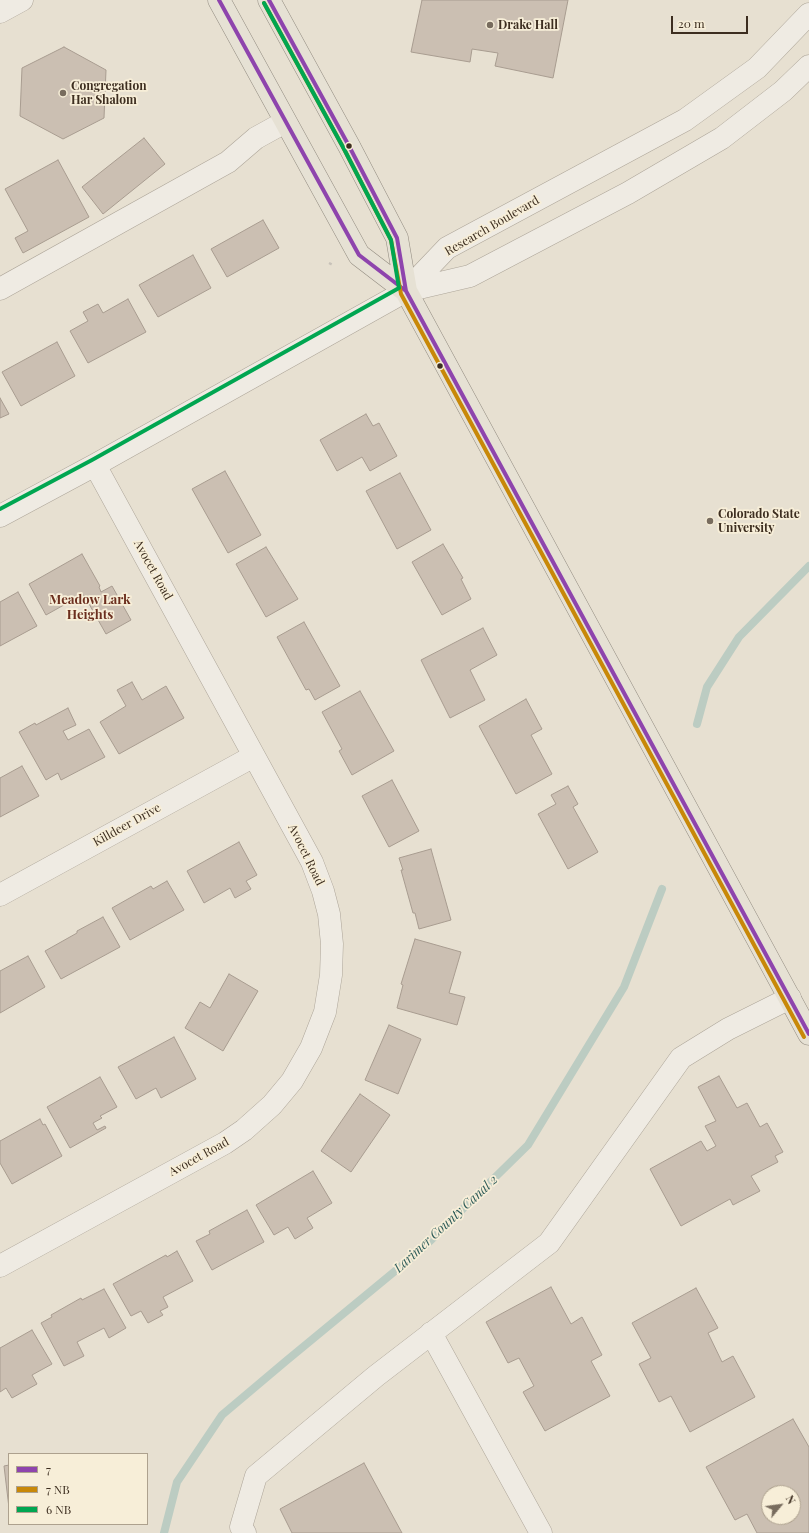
<!DOCTYPE html>
<style>
body{margin:0}
#map{position:relative;width:809px;height:1533px;overflow:hidden;background:#e7e0d1;font-family:"Playfair Display",serif}
canvas{display:block}
.legend{position:absolute;left:8px;top:1453px;width:140px;height:72px;box-sizing:border-box;background:#f7eed8;border:1px solid #ada18e;margin:0;padding:5px 7px;list-style:none;font-size:12px;color:#3d2e20}
.legend li{display:flex;align-items:center;gap:8px;height:20px}
.legend b{width:20px;border:1px solid #ada18e}
.north{position:absolute;left:761px;top:1485px;width:40px;height:40px;box-sizing:border-box;background:#f7eed8;border:1px solid #ada18e;border-radius:50%;rotate:61deg;font-size:11px;font-weight:700;line-height:16px;text-align:center;color:#3d2e20}
.north::after{content:'';display:block;margin:auto;width:14px;height:18px;background:#786c5e;clip-path:polygon(50% 0,100% 100%,50% 72%,0 100%)}
.scale{position:absolute;left:671px;top:16px;width:77px;height:18px;box-sizing:border-box;border:2px solid #3d2e20;border-top:0;padding-left:5px;font-size:12px;line-height:14px;white-space:nowrap;color:#3d2e20;-webkit-text-stroke:3px #f7eed8;paint-order:stroke}
</style>
<div id="map">
<canvas width="809" height="1533"></canvas>
<ul class="legend">
<li><b style="height:5px;background:#8e44ad"></b>7</li>
<li><b style="height:5px;background:#c88808"></b>7 NB</li>
<li><b style="height:5px;background:#00a651"></b>6 NB</li>
</ul>
<div class="north">N</div>
<div class="scale">20 m</div>
</div>
<script>
const c = document.querySelector('canvas').getContext('2d');
c.lineJoin = 'round';
function toPath(rows) {
  const path = new Path2D();
  for (const r of rows) {
    path.moveTo(r[0], r[1]);
    for (let i = 2; i < r.length; i += 2) path.lineTo(r[i], r[i + 1]);
  }
  return path;
}
function trace(path, color, width, dash) {
  c.strokeStyle = color;
  c.lineWidth = width;
  c.lineCap = dash ? 'butt' : 'round';
  c.setLineDash(dash || []);
  c.stroke(path);
}
function paint(path, color) {
  c.fillStyle = color;
  c.fill(path, 'evenodd');
}
function write(font, color, halo, rows, align = 'center') {
  c.font = font + ' "Playfair Display",serif';
  c.lineWidth = 3.5;
  c.setLineDash([]);
  c.textBaseline = 'middle';
  c.strokeStyle = halo;
  c.fillStyle = color;
  for (const [text, x, y, turn = 0] of rows) {
    c.save();
    c.translate(x, y);
    c.rotate((+turn || 0) * Math.PI / 180);
    c.textAlign = isNaN(turn) ? turn : align;
    if (halo) c.strokeText(text, 0, 0);
    c.fillText(text, 0, 0);
    c.restore();
  }
}
trace(toPath([
 [697,724,707,687,739,637,809,566],
 [164,1533,177,1482,222,1415,286,1361,423,1248,528,1145,624,987,662,889]
]), '#bcccc2', 8);
const building = toPath([
 [422,0,568,0,553,78,495,66,498,53,472,49,470,62,411,52,422,0],
 [64,47,106,70,104,118,63,139,20,116,22,68,64,47],
 [144,138,165,164,103,214,82,187,144,138],
 [58,160,89,217,23,253,15,238,28,231,5,189,58,160],
 [263,220,279,248,227,277,211,249,263,220],
 [193,255,211,288,158,317,139,285,193,255],
 [128,299,146,332,88,363,70,331,88,321,83,312,98,304,103,313,128,299],
 [57,342,75,376,21,406,2,372,57,342],
 [0,398,9,414,0,418,0,398],
 [366,414,373,426,379,423,397,456,370,471,362,457,337,471,320,440,366,414],
 [225,471,261,535,228,553,192,489,225,471],
 [400,473,431,530,397,549,366,491,400,473],
 [443,544,463,578,461,579,471,599,442,615,412,562,443,544],
 [266,547,298,599,266,617,236,564,266,547],
 [82,554,100,586,99,587,101,592,112,586,131,620,106,634,84,595,72,602,71,601,46,615,29,584,82,554],
 [18,592,37,626,0,646,0,602,18,592],
 [304,622,340,686,315,700,309,689,306,690,277,637,304,622],
 [483,628,497,655,470,670,485,700,450,718,421,660,483,628],
 [132,682,142,700,166,686,184,718,119,754,100,722,126,706,117,690,132,682],
 [360,691,394,751,352,775,339,751,342,749,322,712,360,691],
 [526,699,542,729,531,735,552,774,516,794,479,726,526,699],
 [68,708,76,725,63,731,68,740,89,729,105,757,61,780,58,773,46,780,19,732,35,723,36,725,68,708],
 [22,766,39,796,0,817,0,778,22,766],
 [392,780,419,831,389,847,362,796,392,780],
 [568,786,578,804,573,807,598,852,568,869,538,814,556,804,551,795,568,786],
 [239,842,257,875,246,881,251,889,235,898,230,888,204,903,187,871,239,842],
 [431,849,451,920,419,929,415,913,413,913,401,870,403,870,399,858,431,849],
 [167,881,184,910,130,940,112,908,151,886,153,889,167,881],
 [103,917,120,947,61,979,45,951,77,933,77,931,103,917],
 [415,939,461,952,449,993,465,997,457,1025,397,1008,403,985,401,984,415,939],
 [28,956,45,987,0,1013,0,971,28,956],
 [229,974,258,991,223,1051,185,1028,200,1002,210,1008,229,974],
 [389,1025,421,1039,398,1094,365,1080,389,1025],
 [174,1037,196,1079,161,1098,156,1088,136,1099,118,1067,174,1037],
 [719,1076,737,1108,747,1103,760,1127,767,1123,783,1152,775,1156,778,1162,751,1176,760,1191,733,1205,730,1199,681,1226,650,1169,701,1141,707,1151,716,1146,705,1126,716,1121,698,1087,719,1076],
 [100,1077,117,1107,100,1116,102,1118,93,1123,97,1130,105,1126,106,1128,70,1148,47,1107,100,1077],
 [360,1094,390,1115,351,1172,321,1151,360,1094],
 [40,1119,43,1125,45,1124,62,1156,12,1184,0,1163,0,1141,40,1119],
 [313,1171,332,1203,307,1218,313,1228,295,1239,288,1227,274,1235,256,1205,313,1171],
 [247,1210,264,1242,212,1270,196,1241,210,1234,209,1231,247,1210],
 [177,1251,193,1281,163,1297,168,1307,160,1311,163,1315,148,1323,141,1311,131,1316,113,1284,166,1255,167,1257,177,1251],
 [551,1287,571,1324,582,1317,602,1355,591,1361,610,1396,545,1431,523,1392,534,1386,519,1358,508,1363,486,1322,551,1287],
 [696,1288,718,1328,708,1333,722,1362,733,1356,755,1397,690,1432,671,1396,659,1402,639,1364,651,1358,632,1323,696,1288],
 [104,1289,126,1328,109,1338,104,1328,77,1342,84,1356,64,1366,41,1323,52,1317,51,1315,81,1298,82,1300,104,1289],
 [32,1330,52,1364,32,1375,37,1384,12,1398,6,1388,0,1392,0,1348,32,1330],
 [793,1419,809,1447,809,1533,757,1533,747,1514,735,1520,706,1467,793,1419],
 [769,1493,793,1493,793,1517,769,1517,769,1493],
 [364,1463,402,1533,292,1533,280,1509,364,1463],
 [9,1465,9,1508,4,1466,9,1465]
]);
paint(building, '#cbbfb2');
trace(building, '#a89c90', 1);
const minor = toPath([
 [0,12,22,0],
 [0,289,228,162,256,138,285,122],
 [406,291,470,276,628,193,722,138,783,91,809,66],
 [0,516,95,465,406,291,447,248,685,120,757,68,809,14],
 [0,895,254,756],
 [0,1266,225,1143,244,1130,272,1105,292,1081,311,1048,325,1012,331,975,332,944,329,914,323,891,312,862,95,465],
 [431,1333,541,1533],
 [245,1533,241,1527,256,1476,376,1376,549,1243,681,1058,728,1029,790,998]
]);
const major = toPath([
 [219,0,359,255,406,291],
 [269,0,349,146,397,238,406,291,809,1034]
]);
trace(minor, '#ada599', 23);
trace(major, '#928b80', 23);
trace(toPath([
 [329,263,333,265]
]), '#c8c2b9', 2.5, [3, 2]);
trace(minor, '#efebe3', 22);
trace(major, '#e6e1d4', 22);
trace(toPath([
 [219,0,359,255,406,291],
 [269,0,349,146,397,238,406,291,809,1034]
]), '#8e44ad', 4);
trace(toPath([
 [264,3,344,149,391,240,401,294,804,1037]
]), '#c88808', 4);
trace(toPath([
 [0,509,92,460,399,288,391,240,344,149,264,3]
]), '#00a651', 4);
for (const [x, y, r, color] of [
 [490,25,4,"#786c5e"],
 [63,93,4,"#786c5e"],
 [349,146,3.5,"#3d2e20"],
 [440,366,3.5,"#3d2e20"],
 [710,521,4,"#786c5e"]
]) {
  const dot = new Path2D();
  dot.arc(x, y, r, 0, 2 * Math.PI);
  c.fillStyle = color;
  c.fill(dot);
  trace(dot, '#f7eed8', 1.5);
}
write('bold 12px', '#3d2e20', '#f7eed8', [
 ["Drake Hall",498,25],
 ["Congregation",71,86],
 ["Har Shalom",71,100],
 ["Colorado State",718,514],
 ["University",718,528]
], 'left');
write('12px', '#3d2e20', '#f7eed8', [
 ["Research Boulevard",492,226,-30],
 ["Avocet Road",153,570,61],
 ["Killdeer Drive",127,825,-29],
 ["Avocet Road",306,855,64],
 ["Avocet Road",199,1157,-29]
]);
write('bold 13px', '#6b2e1e', '#f7eed8', [
 ["Meadow Lark",90,600],
 ["Heights",90,615]
]);
write('italic 13px', '#2f5d5a', '#f7eed8', [
 ["Larimer County Canal 2",446,1224,-43]
]);
</script>
